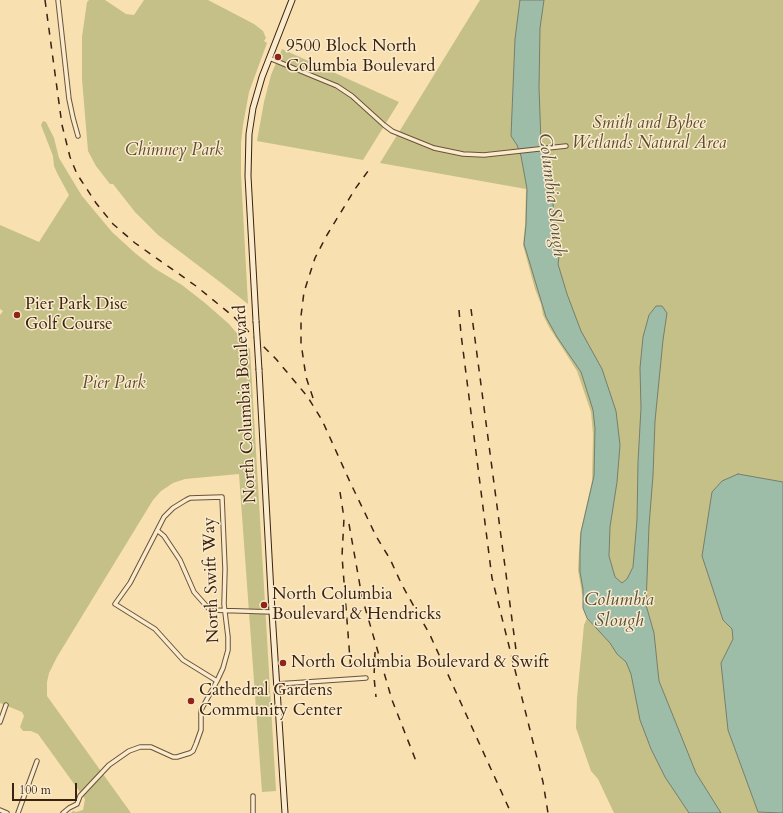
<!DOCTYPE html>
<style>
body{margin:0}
#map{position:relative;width:783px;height:813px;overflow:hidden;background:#f8e0b0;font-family:Cardo,serif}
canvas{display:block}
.scale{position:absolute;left:12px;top:783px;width:65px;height:18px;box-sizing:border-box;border:2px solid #3b2212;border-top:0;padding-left:5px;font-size:12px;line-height:14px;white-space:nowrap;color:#3b2212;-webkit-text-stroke:3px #faebcc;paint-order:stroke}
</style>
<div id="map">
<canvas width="783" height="813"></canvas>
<div class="scale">100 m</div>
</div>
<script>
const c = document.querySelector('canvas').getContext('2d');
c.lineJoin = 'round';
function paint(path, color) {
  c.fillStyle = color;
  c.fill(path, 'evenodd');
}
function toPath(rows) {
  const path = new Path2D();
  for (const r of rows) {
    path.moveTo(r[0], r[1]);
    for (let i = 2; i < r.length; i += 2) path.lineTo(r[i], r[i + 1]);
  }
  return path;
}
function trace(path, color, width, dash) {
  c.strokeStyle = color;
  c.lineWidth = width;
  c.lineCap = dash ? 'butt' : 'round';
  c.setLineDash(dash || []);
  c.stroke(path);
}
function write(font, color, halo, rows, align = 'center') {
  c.font = font + ' Cardo,serif';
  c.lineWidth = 3;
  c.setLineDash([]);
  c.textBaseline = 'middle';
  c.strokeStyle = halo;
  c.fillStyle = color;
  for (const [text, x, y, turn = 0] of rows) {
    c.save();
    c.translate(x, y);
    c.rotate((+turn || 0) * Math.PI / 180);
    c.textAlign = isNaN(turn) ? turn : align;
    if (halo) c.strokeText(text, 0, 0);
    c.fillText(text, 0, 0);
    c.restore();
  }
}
paint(toPath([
 [89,0,105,0,126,14,134,15,144,0,208,0,254,24,263,31,266,38,264,41,267,43,249,92,243,125,241,143,241,175,248,304,220,282,158,235,135,212,113,184,110,184,96,166,88,151,82,79,82,37,87,2],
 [480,0,783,0,783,813,614,813,598,779,591,771,576,728,577,698,584,625,587,618,596,628,582,593,578,570,580,534,592,481,593,434,591,412,577,371,549,327,543,315,541,304,535,289,523,245,525,225,526,189,380,163],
 [282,49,399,102,363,160,257,141,264,102,271,75],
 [43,121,46,122,54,138,59,158,82,196,112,232,135,253,154,268,182,285,205,303,229,324,250,349,276,791,262,792,239,474,185,479,173,483,161,491,153,500,57,657,49,673,47,682,47,696,131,813,71,813,73,811,76,812,83,810,85,799,38,734,31,731,23,731,20,727,24,716,22,712,0,703,0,315,3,311,0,309,0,225,39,242,69,195,57,173,54,166,53,156,41,125]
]), '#c4c087');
const water = toPath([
 [520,0,544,0,540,28,539,88,541,142,553,204,556,233,550,240,559,257,558,264,567,294,581,331,602,369,616,411,620,445,617,482,610,527,609,556,615,577,622,583,627,579,633,567,637,520,638,462,641,408,640,368,643,337,649,315,656,306,662,306,667,313,663,340,655,421,653,475,649,526,646,605,654,633,659,681,696,773,721,813,689,813,665,777,651,749,640,720,631,674,626,662,617,654,610,643,587,618,583,608,583,589,580,572,580,553,581,532,594,476,595,428,593,410,581,372,557,337,546,317,524,244,526,225,527,189,521,156,517,145,511,136,515,39,520,0],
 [738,474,783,482,783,813,758,812,728,730,721,663,733,639,732,629,723,620,702,556,712,492,722,481,738,474]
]);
paint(water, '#9ebda8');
trace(water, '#767f6c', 1);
const street = toPath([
 [58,0,69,99,73,118,78,136],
 [269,58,337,86,352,96,384,125,392,131,434,148,463,154,484,155,566,146],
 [158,531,164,536,180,560,194,592,210,610,272,612],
 [277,684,366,678],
 [0,722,6,705],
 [253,796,253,813],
 [0,810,7,813],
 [18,813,37,761],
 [63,813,69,808,77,804,80,796,109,765,129,751,140,747,151,747,173,757,177,757,190,753,193,751,196,744,201,730,201,710,217,681,223,668,228,650,228,637,224,604,225,569,222,497,190,498,186,500,173,508,164,517,130,583,115,604,155,629,183,660,217,681]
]);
const secondary = toPath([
 [256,321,248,176,249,134,253,108,262,77,292,0],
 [259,370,272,612,285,813]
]);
trace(street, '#6a523a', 5.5);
trace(secondary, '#3b2212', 7);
trace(street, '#faebcc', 3.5);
trace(secondary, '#faebcc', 5);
trace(toPath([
 [45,0,62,125,70,157,77,174,96,203,113,224,135,243,196,286,234,317,276,359,307,396,322,420,350,482,376,536,390,559,402,585,430,635,511,813],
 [471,309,518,665],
 [459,310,461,334,492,578,543,782,548,813],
 [313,398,306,377,301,343,301,316,304,292,315,258,327,235,355,189,371,167],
 [340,492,344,518,342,556,351,672],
 [349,524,362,597,392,700,416,761],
 [375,652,374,677,376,697]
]), '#3b2212', 1.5, [7, 7]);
const secondaryBridge = toPath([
 [256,321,259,370]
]);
trace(secondaryBridge, '#3b2212', 7, []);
trace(secondaryBridge, '#faebcc', 5);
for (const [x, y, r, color] of [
 [278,57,4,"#8f2418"],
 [17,315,4,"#8f2418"],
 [264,605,4,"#8f2418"],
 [283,663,4,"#8f2418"],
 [191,701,4,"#8f2418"]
]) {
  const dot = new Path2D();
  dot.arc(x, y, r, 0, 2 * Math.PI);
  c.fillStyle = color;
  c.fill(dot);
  trace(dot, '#faebcc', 1.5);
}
write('17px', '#3b2212', '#faebcc', [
 ["9500 Block North",286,47],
 ["Columbia Boulevard",286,67],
 ["Pier Park Disc",25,305],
 ["Golf Course",25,325],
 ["North Columbia",272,595],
 ["Boulevard & Hendricks",272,615],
 ["North Columbia Boulevard & Swift",291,663],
 ["Cathedral Gardens",199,691],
 ["Community Center",199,711]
], 'left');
write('italic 17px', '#5d4a2f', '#faebcc', [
 ["Smith and Bybee",649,124],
 ["Wetlands Natural Area",649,144],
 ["Chimney Park",174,151],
 ["Pier Park",114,384]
]);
write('17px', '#3b2212', '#faebcc', [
 ["North Columbia Boulevard",246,404,-93],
 ["North Swift Way",212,580,-92]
]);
write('italic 18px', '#59503f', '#faebcc', [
 ["Columbia Slough",551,195,83],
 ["Columbia",619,601],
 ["Slough",619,622]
]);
</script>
